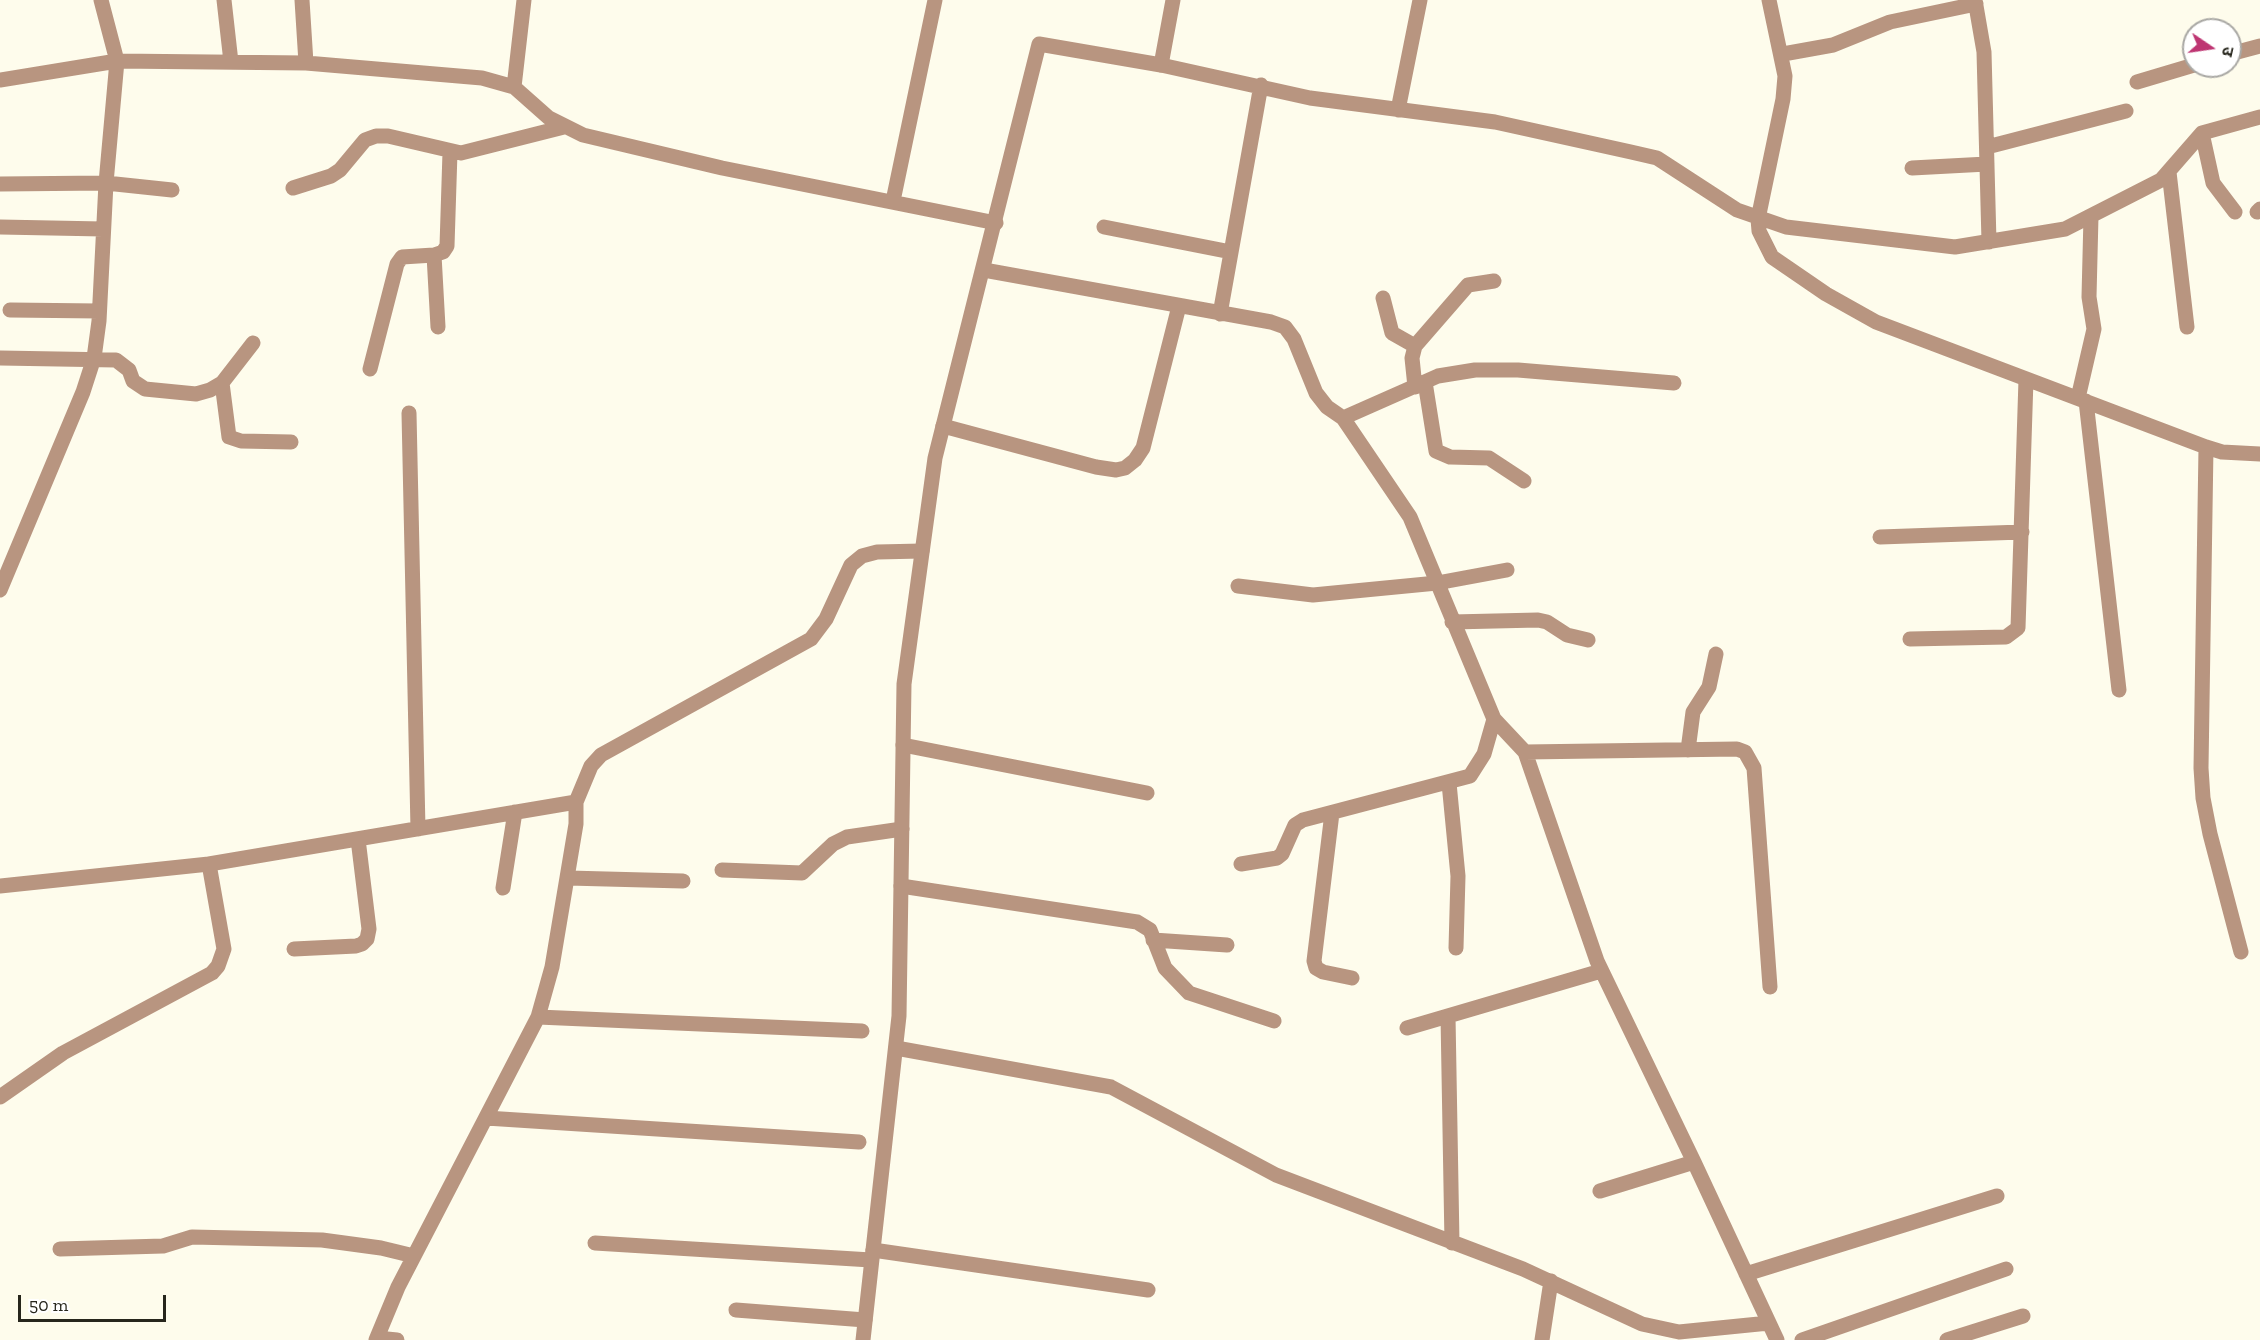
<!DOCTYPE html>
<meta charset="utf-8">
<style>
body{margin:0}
#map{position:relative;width:2260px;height:1340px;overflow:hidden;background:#fefcec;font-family:"Zilla Slab","Noto Sans Devanagari",serif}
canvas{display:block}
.north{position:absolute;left:2182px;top:18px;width:60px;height:60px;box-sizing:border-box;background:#fff;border:2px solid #a9a8a4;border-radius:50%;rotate:103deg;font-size:16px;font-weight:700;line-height:24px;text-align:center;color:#27261c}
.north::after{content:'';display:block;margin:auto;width:21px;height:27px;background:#be3572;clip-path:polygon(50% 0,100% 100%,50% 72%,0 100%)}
.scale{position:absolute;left:18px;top:1295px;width:148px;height:27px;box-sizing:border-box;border:3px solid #27261c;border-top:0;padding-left:8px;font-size:18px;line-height:21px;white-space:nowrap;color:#27261c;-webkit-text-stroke:4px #fff;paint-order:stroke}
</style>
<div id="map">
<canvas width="2260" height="1340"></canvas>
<div class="north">उ</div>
<div class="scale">50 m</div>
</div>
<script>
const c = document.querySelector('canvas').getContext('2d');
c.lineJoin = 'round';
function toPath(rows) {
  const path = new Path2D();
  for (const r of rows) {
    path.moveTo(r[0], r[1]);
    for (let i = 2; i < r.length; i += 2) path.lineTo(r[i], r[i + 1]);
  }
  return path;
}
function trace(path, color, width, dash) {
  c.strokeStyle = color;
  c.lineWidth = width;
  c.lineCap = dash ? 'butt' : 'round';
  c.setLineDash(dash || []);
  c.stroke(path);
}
trace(toPath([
 [101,0,117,61,306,63,482,78,514,87,549,118,583,135,722,168,996,223],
 [224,0,231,62],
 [302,0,306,63],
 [1769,0,1785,76,1783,99,1758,219,1759,231,1772,257,1826,294,1876,322,2206,447,2222,452,2260,454],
 [1975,0,1984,52,1989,242],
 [1783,54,1833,45,1890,22,1976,4],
 [2230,54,2260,46],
 [1161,65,1310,98,1495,122,1631,152,1657,158,1737,210,1786,227,1955,247,2065,229,2161,180,2202,133,2260,117],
 [0,80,117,61,106,183,99,321,94,358,83,392,0,590],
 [2137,82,2194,65],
 [514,87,524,0],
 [1398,110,1420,0],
 [2202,133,2213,183,2235,212],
 [1987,147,2126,111],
 [1912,168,1987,164],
 [2169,172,2187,327],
 [0,184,106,183,172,190],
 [293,188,331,176,340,170,365,140,376,136,388,136,461,153,564,127],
 [893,201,935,0],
 [2257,212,2260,209],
 [0,227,103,229],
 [1104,227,1231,252],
 [434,255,438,327],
 [984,270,1271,322,1285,327,1294,339,1316,393,1327,407,1343,418,1410,517,1494,719,1525,752,1597,961,1694,1162,1777,1340],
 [1383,298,1392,333,1415,346],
 [10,310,99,311],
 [1220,314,1261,85],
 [0,358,116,360,129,370,133,381,145,389,196,394,210,390,222,383,253,343],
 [370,369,397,264,402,257,434,255,443,252,447,246,450,152],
 [1425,382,1436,451,1450,457,1489,458,1524,481],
 [222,383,229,437,241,441,291,442],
 [1415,387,1412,358,1415,346,1468,285,1494,281],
 [2078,398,2094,329,2089,297,2091,216],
 [2086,401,2119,690],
 [409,413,418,829],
 [1343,418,1438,376,1475,370,1518,370,1674,383],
 [943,426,1096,467,1116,470,1125,468,1135,460,1143,448,1179,306],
 [2206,447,2201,768,2203,798,2210,834,2241,952],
 [1880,537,2022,532],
 [1238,586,1313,595,1437,583,1507,570],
 [1452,622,1538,620,1547,622,1567,635,1588,640],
 [1910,639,2006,637,2018,628,2026,379],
 [903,745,1147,793],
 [1688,750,1693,712,1709,687,1716,654],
 [1525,752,1737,749,1745,752,1754,768,1770,987],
 [1449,783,1458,876,1456,948],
 [1332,813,1314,961,1316,968,1323,972,1352,978],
 [1241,864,1277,858,1282,854,1295,825,1303,820,1470,776,1484,754,1494,719],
 [722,870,802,873,833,844,847,837,902,829],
 [568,878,683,881],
 [0,886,209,864,576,802],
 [901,886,1137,922,1150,930,1165,968,1189,993,1274,1021],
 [503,888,515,812],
 [1153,940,1227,945],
 [294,949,356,946,362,944,367,939,369,929,358,839],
 [1448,1016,1452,1243],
 [538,1017,862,1031],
 [1407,1028,1601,971],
 [896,1048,1111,1087,1276,1175,1523,1269,1642,1324,1679,1332,1769,1323],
 [0,1097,63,1053,212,973,218,966,224,949,209,864],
 [486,1118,859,1142],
 [1600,1191,1694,1162],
 [595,1243,871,1260],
 [60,1249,163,1246,192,1237,322,1240,381,1248,414,1256],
 [873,1250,1148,1290],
 [1746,1274,1997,1196],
 [736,1310,865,1320],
 [377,1338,397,1340],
 [376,1340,398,1287,538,1017,552,967,576,824,576,802,591,766,601,755,811,639,826,619,851,565,862,556,877,552,922,551],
 [1542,1340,1551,1281],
 [1802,1340,2006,1269],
 [1947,1340,2023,1316]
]), '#b89580', 15);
trace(toPath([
 [863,1340,899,1016,904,684,935,458,1039,44,1161,65,1173,0]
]), '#b89580', 15);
</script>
